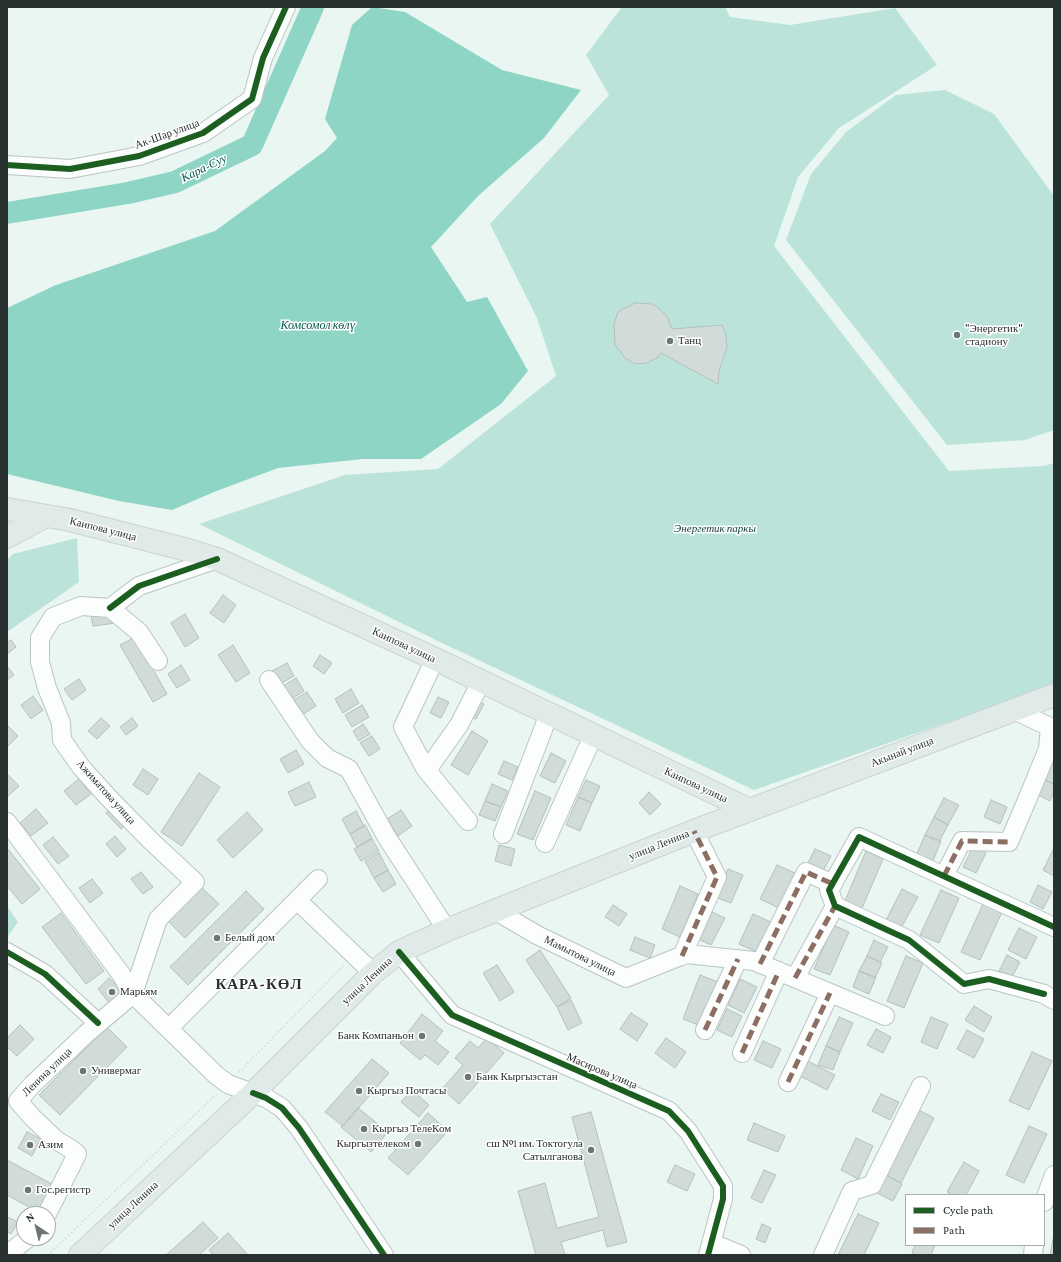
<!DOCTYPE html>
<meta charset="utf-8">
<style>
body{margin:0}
#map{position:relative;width:1061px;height:1262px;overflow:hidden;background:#e9f6f2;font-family:"Crimson Pro",serif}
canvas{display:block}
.frame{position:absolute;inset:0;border:8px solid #28312f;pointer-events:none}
.legend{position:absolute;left:905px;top:1194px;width:140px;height:52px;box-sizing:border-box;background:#fff;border:1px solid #a9adac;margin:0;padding:5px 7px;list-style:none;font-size:12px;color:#28312f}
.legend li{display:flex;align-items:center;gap:8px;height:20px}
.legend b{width:20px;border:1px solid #a9adac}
.north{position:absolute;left:16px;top:1206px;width:40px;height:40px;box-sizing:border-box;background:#fff;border:1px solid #a9adac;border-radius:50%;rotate:325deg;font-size:11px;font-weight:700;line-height:16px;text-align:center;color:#28312f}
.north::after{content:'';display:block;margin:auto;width:14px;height:18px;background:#6c7673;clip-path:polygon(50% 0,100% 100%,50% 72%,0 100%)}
</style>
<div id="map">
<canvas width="1061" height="1262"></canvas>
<div class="frame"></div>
<ul class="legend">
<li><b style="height:5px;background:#1b5e20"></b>Cycle path</li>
<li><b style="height:5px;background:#8d6e63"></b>Path</li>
</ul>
<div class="north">N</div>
</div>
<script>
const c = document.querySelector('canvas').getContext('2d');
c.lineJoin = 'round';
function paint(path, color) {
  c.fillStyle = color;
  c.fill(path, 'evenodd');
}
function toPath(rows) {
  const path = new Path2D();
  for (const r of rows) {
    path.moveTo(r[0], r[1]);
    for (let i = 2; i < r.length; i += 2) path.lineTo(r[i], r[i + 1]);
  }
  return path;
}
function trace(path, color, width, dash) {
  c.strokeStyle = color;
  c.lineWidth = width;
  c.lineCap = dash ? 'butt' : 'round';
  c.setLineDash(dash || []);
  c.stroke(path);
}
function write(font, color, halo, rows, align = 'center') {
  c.font = font + ' "Crimson Pro",serif';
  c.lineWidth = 3;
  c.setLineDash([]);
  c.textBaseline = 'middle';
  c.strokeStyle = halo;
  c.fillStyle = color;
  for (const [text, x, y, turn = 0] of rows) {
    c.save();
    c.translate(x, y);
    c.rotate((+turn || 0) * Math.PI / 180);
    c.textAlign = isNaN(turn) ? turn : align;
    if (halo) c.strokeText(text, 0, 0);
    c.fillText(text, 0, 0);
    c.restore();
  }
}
paint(toPath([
 [622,7,725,7,730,17,790,25,895,8,937,65,839,128,798,177,774,246,949,471,1044,466,1054,463,1054,685,754,790,438,641,199,524,345,475,438,469,556,376,537,318,490,224,609,95,586,55],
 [945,90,994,114,1054,196,1054,430,1025,440,947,445,786,240,811,174,846,132,896,95],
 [77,538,79,582,7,632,7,560,13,554],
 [7,906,18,922,7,938]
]), '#bce3d9');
paint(toPath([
 [372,7,405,12,502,70,581,90,544,138,478,196,431,247,467,302,487,297,528,371,501,404,421,459,363,459,278,468,214,492,172,510,119,501,7,474,7,308,56,285,215,231,325,151,337,138,325,119,352,25]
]), '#8ed5c6');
trace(toPath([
 [7,213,128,193,175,182,252,145,313,7]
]), '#8ed5c6', 22);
const building = toPath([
 [635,303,651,304,656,306,667,316,672,329,722,325,726,335,727,348,719,371,718,384,661,353,657,358,647,363,635,364,625,358,615,344,614,324,618,312,635,303],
 [223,595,236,605,224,623,210,613,223,595],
 [115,613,116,623,93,626,91,615,115,613],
 [185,614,199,638,185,647,171,623,185,614],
 [135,637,167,694,153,702,120,645,135,637],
 [11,640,16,647,7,654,7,643,11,640],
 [233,645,250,673,236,682,218,655,233,645],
 [320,655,332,663,324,674,313,666,320,655],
 [287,663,294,676,280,684,272,671,287,663],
 [181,665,190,680,177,688,168,674,181,665],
 [7,666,14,675,7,680,7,666],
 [296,678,304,691,291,699,283,686,296,678],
 [79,679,86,690,72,700,64,689,79,679],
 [351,689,359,703,343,713,335,699,351,689],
 [307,692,316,706,299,717,290,702,307,692],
 [33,696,43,710,31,719,21,705,33,696],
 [438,697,449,702,441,718,430,713,438,697],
 [474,699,484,704,476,719,465,714,474,699],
 [362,705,369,717,352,727,345,715,362,705],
 [101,718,110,726,97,739,88,731,101,718],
 [132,718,138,726,126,735,120,727,132,718],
 [363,724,370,734,359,741,353,731,363,724],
 [7,725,18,736,7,747,7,725],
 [472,731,488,741,468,775,451,765,472,731],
 [372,736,380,749,369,756,360,743,372,736],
 [296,750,304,764,288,773,280,759,296,750],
 [551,753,566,761,555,783,540,776,551,753],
 [1054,757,1054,784,1043,779,1054,757],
 [504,761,518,767,512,780,498,774,504,761],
 [143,769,158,779,148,795,133,785,143,769],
 [199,773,220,787,182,846,161,832,199,773],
 [7,774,19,786,7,797,7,774],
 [79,779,91,794,76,805,64,791,79,779],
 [1043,779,1054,784,1054,792,1050,801,1036,794,1043,779],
 [586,780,600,786,592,803,578,797,586,780],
 [309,782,316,797,295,806,288,792,309,782],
 [492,784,508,791,501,807,485,801,492,784],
 [535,791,551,798,533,840,517,834,535,791],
 [649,792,661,804,650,815,639,803,649,792],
 [578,797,592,803,580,831,566,825,578,797],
 [944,798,959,805,948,825,934,817,944,798],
 [991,800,1007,807,1000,824,984,817,991,800],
 [485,801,501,807,495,821,479,815,485,801],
 [115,804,130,821,121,829,106,813,115,804],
 [36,809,48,823,31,836,20,823,36,809],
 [401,810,412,826,398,836,387,819,401,810],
 [356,811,364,826,350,834,342,819,356,811],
 [247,812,263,830,233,858,217,840,247,812],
 [934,817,948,825,939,842,925,835,934,817],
 [365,825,372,838,357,847,350,834,365,825],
 [925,835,941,841,932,863,916,856,925,835],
 [115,836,126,849,117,857,106,844,115,836],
 [53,837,69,856,58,864,43,845,53,837],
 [372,839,379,851,361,861,354,849,372,839],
 [499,845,515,849,511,866,495,861,499,845],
 [973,847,986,853,976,873,963,867,973,847],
 [7,848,40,889,22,904,7,886,7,848],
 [1054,848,1054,876,1043,870,1054,848],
 [815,849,831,856,822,873,807,865,815,849],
 [866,851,883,859,862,908,845,901,866,851],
 [379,853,388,870,374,878,365,861,379,853],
 [777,865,795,873,779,908,760,899,777,865],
 [728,869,743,875,731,903,715,897,728,869],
 [388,870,396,884,383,892,374,878,388,870],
 [141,872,153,887,143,894,131,879,141,872],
 [92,879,103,893,90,903,79,888,92,879],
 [1038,885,1052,892,1043,909,1030,902,1038,885],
 [200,886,219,904,185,938,167,920,200,886],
 [680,886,698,894,680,937,662,929,680,886],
 [902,889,918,897,900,930,885,922,902,889],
 [941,890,959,898,939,943,920,935,941,890],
 [246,891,264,909,188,985,170,967,246,891],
 [983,904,1002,912,980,960,961,952,983,904],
 [613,905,627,914,619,926,605,917,613,905],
 [710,911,725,918,711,945,696,938,710,911],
 [61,913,104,971,86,984,42,927,61,913],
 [753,914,771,922,757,952,739,944,753,914],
 [833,925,849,932,830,975,814,969,833,925],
 [1019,928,1037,937,1026,959,1008,950,1019,928],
 [635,937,655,945,650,958,630,950,635,937],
 [874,940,888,947,880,962,867,956,874,940],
 [540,950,571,998,557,1007,526,960,540,950],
 [1007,955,1020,962,1012,977,999,971,1007,955],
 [867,956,882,963,875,978,859,971,867,956],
 [906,956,923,963,904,1008,887,1001,906,956],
 [497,965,514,992,500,1001,483,973,497,965],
 [859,971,876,977,869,994,853,987,859,971],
 [700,975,718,982,701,1026,683,1019,700,975],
 [109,978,126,994,111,1005,98,989,109,978],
 [740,979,757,987,744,1013,728,1005,740,979],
 [571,1000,582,1023,568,1030,557,1007,571,1000],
 [974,1006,992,1017,984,1032,965,1020,974,1006],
 [727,1009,742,1016,732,1037,717,1030,727,1009],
 [631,1013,648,1024,637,1041,620,1029,631,1013],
 [422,1014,443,1031,435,1041,449,1052,438,1065,425,1055,420,1060,400,1043,422,1014],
 [839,1017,853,1023,840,1052,826,1046,839,1017],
 [931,1017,948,1024,937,1049,921,1042,931,1017],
 [20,1025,34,1039,17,1056,7,1047,7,1038,20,1025],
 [107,1027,127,1047,60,1115,39,1095,107,1027],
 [876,1029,891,1037,883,1053,867,1045,876,1029],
 [967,1030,984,1039,974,1058,957,1049,967,1030],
 [487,1038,504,1053,459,1104,442,1089,463,1065,455,1058,470,1041,478,1048,487,1038],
 [666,1038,686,1052,675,1068,655,1053,666,1038],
 [763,1041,781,1049,772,1068,754,1060,763,1041],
 [826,1046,840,1052,833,1070,818,1065,826,1046],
 [1032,1052,1052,1061,1029,1110,1009,1101,1032,1052],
 [372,1059,389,1073,343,1126,325,1112,372,1059],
 [808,1061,835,1075,827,1090,800,1076,808,1061],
 [412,1090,429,1105,419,1117,401,1102,412,1090],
 [881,1094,899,1102,890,1120,872,1111,881,1094],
 [358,1108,388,1132,371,1152,341,1127,358,1108],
 [919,1110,934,1118,901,1183,886,1175,919,1110],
 [591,1112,627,1242,607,1247,603,1230,561,1242,565,1255,536,1255,518,1191,545,1183,557,1228,599,1217,572,1117,591,1112],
 [428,1113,448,1131,408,1175,388,1158,428,1113],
 [754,1123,785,1136,778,1152,747,1140,754,1123],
 [1029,1126,1047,1134,1024,1183,1006,1175,1029,1126],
 [27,1132,41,1139,32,1156,18,1148,27,1132],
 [856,1138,873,1146,858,1179,841,1170,856,1138],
 [7,1160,52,1184,38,1212,7,1195,7,1160],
 [964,1162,979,1171,966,1195,953,1195,947,1192,964,1162],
 [675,1165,695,1174,687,1191,667,1182,675,1165],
 [764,1170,776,1175,762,1203,751,1198,764,1170],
 [886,1175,902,1184,893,1201,877,1193,886,1175],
 [858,1214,879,1223,864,1255,838,1255,858,1214],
 [7,1217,18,1222,11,1234,7,1232,7,1217],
 [203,1222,218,1238,199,1255,166,1255,203,1222],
 [762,1224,771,1228,765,1243,756,1239,762,1224],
 [228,1233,248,1255,214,1255,209,1250,228,1233],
 [1054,1234,1054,1255,1050,1255,1054,1234],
 [915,1245,935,1245,931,1255,917,1255,912,1253,915,1245]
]);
paint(building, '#d1dcd9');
trace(building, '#b5c0bd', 1);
const minor = toPath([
 [7,165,70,169,139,156,203,133,252,99,263,58,286,7],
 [110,608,139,586,217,559],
 [435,659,403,727,425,768,468,821],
 [269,680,310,741,327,758,349,769,386,836,447,930],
 [427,770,459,725,481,682],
 [7,822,121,974,133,994,216,1075,228,1084,266,1098,282,1108,299,1128,384,1255],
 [503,834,549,714],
 [545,843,593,736],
 [944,876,962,841,1009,842,1027,800,1048,749,1050,727,1014,710],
 [297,900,373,973],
 [496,911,537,935,626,978,686,954,754,961,885,1016],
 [1054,927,859,837,829,890,835,906,909,940,964,984,989,979,1044,994,1054,1000],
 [7,952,45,974,98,1023],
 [399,952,452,1015,669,1111,688,1131,723,1186,723,1199,708,1255],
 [682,956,717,877,694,831],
 [760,964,806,872,833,884],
 [795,978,835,906],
 [169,1028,318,879],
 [705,1030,738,959],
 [742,1053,779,971],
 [788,1082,830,993],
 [1044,1202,1054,1175],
 [47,1214,77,1154,71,1149,56,1140,33,1118,18,1101,32,1085,87,1033,133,994,158,919,195,882,150,840,107,796,81,767,62,740,61,723,47,688,40,662,40,638,53,617,81,606,110,608,139,632,158,661],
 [712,1243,741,1255],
 [7,1255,28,1238],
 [823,1255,852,1191,872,1185,921,1086],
 [1033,1255,1034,1245]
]);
const major = toPath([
 [7,509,70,520,188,550,217,559,435,659,750,810],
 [7,537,46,516],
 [80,1255,253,1093,373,973,399,952,447,930,694,831,1054,695]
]);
trace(minor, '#bbc4c2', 20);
trace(major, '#ccd3d1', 24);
trace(toPath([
 [239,1072,344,965],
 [48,1255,218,1093]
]), '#d2d6d5', 2, [1, 3]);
trace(minor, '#fcfefd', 18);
trace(major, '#e0eae8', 22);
trace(toPath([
 [944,876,962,841,1009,842],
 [682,956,717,877,694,831],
 [760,964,806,872,833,884],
 [795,978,835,906],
 [705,1030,738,959],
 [742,1053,779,971],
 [788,1082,830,993]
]), '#8d6e63', 5, [10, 5]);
trace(toPath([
 [7,165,70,169,139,156,203,133,252,99,263,58,286,7],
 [110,608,139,586,217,559],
 [7,952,45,974,98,1023],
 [399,952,452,1015,669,1111,688,1131,723,1186,723,1199,708,1255],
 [1044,994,989,979,964,984,909,940,835,906,829,890,859,837,1054,927],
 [253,1093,266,1098,282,1108,299,1128,384,1255]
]), '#1b5e20', 6);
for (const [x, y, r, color] of [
 [957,335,4,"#6c7673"],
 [670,341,4,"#6c7673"],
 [217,938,4,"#6c7673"],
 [112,992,4,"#6c7673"],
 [422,1036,4,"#6c7673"],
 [83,1071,4,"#6c7673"],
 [468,1077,4,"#6c7673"],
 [359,1091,4,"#6c7673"],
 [364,1129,4,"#6c7673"],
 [418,1144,4,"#6c7673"],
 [30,1145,4,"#6c7673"],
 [591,1150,4,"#6c7673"],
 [28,1190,4,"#6c7673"]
]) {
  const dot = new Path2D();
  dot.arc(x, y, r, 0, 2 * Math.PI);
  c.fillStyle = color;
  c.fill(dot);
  trace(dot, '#fff', 1.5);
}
write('11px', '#28312f', '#fff', [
 ["Ак-Шар улица",167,134,-20],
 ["Каипова улица",103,529,14],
 ["Каипова улица",404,645,25],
 ["Акынай улица",902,752,-21],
 ["Каипова улица",696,785,25],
 ["Ажиматова улица",106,792,48],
 ["улица Ленина",659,845,-22],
 ["Мамытова улица",580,956,26],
 ["улица Ленина",367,981,-43],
 ["Масирова улица",602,1071,23],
 ["Ленина улица",47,1072,-44],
 ["улица Ленина",133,1205,-43]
]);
write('11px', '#28312f', '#fff', [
 ["\"Энергетик\"",965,329],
 ["стадиону",965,342],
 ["Танц",678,341],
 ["Белый дом",225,938],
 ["Марьям",120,992],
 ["Банк Компаньон",414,1036,"right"],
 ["Универмаг",91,1071],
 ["Банк Кыргызстан",476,1077],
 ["Кыргыз Почтасы",367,1091],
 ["Кыргыз ТелеКом",372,1129],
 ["Кыргызтелеком",410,1144,"right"],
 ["сш №1 им. Токтогула",583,1144,"right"],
 ["Сатылганова",583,1157,"right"],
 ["Азим",38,1145],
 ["Гос.регистр",36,1190]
], 'left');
write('italic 11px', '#144038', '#fff', [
 ["Энергетик паркы",715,529]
]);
write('italic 12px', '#00574b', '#fff', [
 ["Кара-Суу",204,168,-26],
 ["Комсомол көлү",318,325]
]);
c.letterSpacing = '1px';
write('bold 15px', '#28312f', '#fff', [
 ["КАРА-КӨЛ",259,984]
]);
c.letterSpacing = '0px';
</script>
